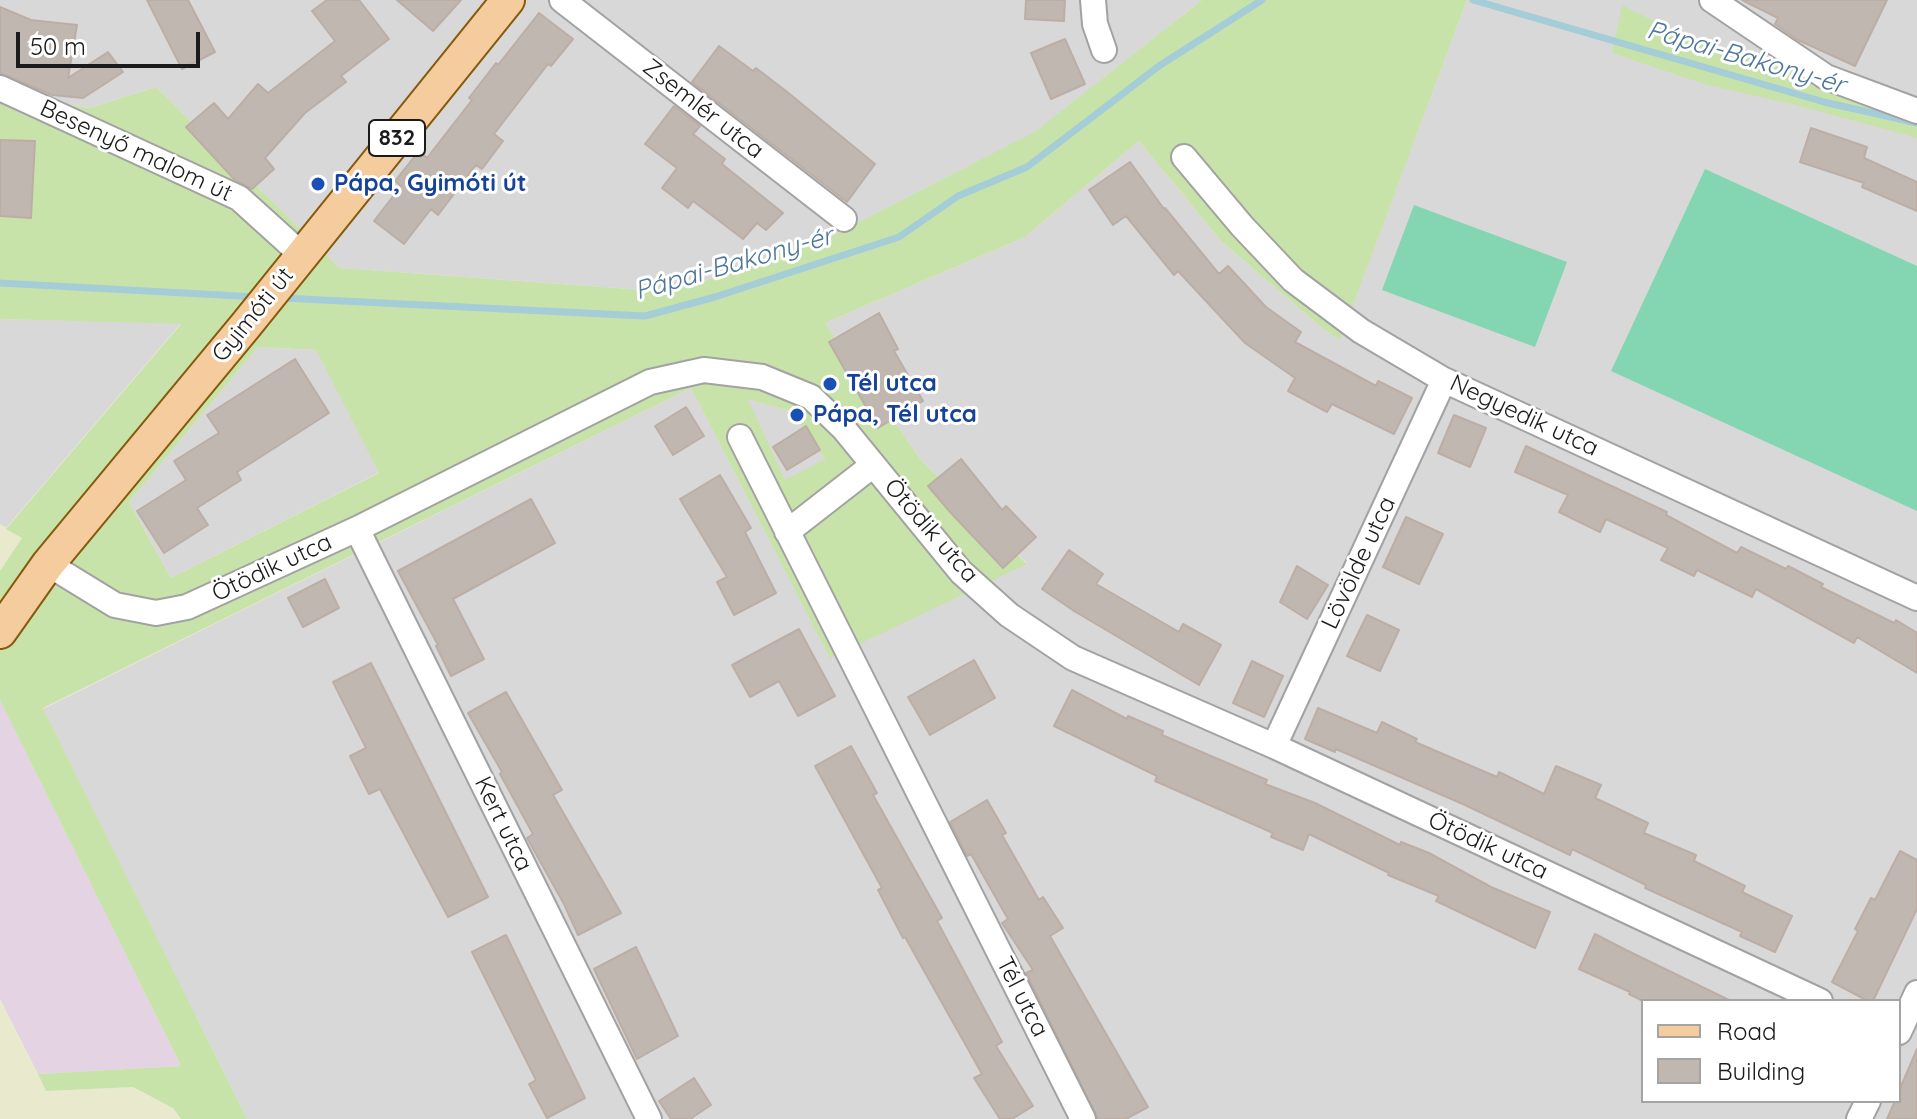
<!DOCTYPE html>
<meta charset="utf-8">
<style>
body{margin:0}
#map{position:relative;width:1917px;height:1119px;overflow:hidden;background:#ece8e1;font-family:Quicksand,sans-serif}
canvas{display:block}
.legend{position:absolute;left:1641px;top:999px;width:260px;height:104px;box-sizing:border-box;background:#fff;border:2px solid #a4a4a4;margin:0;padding:10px 14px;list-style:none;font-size:24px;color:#1b1b1b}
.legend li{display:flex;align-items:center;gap:16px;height:40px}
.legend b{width:40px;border:2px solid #a4a4a4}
.scale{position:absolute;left:16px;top:32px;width:184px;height:36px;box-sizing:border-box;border:4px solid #1b1b1b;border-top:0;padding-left:10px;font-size:24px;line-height:28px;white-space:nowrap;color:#1b1b1b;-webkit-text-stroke:6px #fff;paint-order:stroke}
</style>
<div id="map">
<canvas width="1917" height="1119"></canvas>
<ul class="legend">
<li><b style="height:10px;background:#f4cc9d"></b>Road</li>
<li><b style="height:22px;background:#c0b7b1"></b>Building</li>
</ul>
<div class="scale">50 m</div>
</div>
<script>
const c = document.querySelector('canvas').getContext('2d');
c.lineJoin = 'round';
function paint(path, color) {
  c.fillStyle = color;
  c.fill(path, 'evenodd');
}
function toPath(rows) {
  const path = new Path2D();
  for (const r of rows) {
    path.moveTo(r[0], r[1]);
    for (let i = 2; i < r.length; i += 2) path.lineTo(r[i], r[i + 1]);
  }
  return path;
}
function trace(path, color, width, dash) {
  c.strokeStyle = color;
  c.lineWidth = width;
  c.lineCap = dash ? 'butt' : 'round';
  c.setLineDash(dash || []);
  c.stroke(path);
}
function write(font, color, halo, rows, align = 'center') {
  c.font = font + ' Quicksand,sans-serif';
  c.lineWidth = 6;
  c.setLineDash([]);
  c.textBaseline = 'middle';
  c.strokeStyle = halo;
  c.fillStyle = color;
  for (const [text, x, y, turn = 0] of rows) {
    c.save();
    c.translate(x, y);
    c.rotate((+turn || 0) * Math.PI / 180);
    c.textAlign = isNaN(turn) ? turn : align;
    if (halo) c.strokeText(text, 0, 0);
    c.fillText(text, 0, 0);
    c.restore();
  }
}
paint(toPath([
 [0,0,1202,0,1037,131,828,238,704,281,644,290,340,268,156,87,90,108,58,103,0,77],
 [1467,0,1917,0,1917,1119,247,1119,43,709,691,388,830,657,1027,563,921,460,825,323,1025,237,1139,141,1222,242,1321,327,1340,339],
 [1643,1001,1899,1001,1899,1101,1643,1101],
 [0,319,181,323,6,528,0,524],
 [258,347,316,350,380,472,171,578,129,502],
 [747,398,790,411,825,459,785,481]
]), '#d9d8d8');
paint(toPath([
 [0,700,181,1066,38,1074,0,999]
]), '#e4d3e2');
paint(toPath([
 [0,524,22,538,0,571],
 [0,999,46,1091,133,1087,173,1108,181,1119,0,1119]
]), '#e9eacd');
paint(toPath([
 [1202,0,1467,0,1340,340,1321,327,1222,242,1139,141,1025,237,825,323,921,460,1027,564,830,658,691,388,43,708,247,1119,181,1119,173,1108,133,1087,46,1091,38,1074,181,1066,0,700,0,571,22,538,6,529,181,324,0,319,0,77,58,103,90,108,156,87,340,268,644,290,704,281,828,238,1036,131],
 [258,347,316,350,379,473,171,578,129,502],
 [748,399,790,411,825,459,785,480],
 [1622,5,1670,29,1735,54,1917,111,1917,138,1800,106,1707,85,1612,53]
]), '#c8e3a9');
paint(toPath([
 [1705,169,1917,266,1917,511,1611,371],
 [1414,205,1567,262,1535,347,1382,290]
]), '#84d6b3');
trace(toPath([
 [1473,0,1824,102,1917,123],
 [0,283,257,297],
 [282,298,645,316,715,297,899,237,958,196,1027,167,1159,66,1262,0]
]), '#a4cdd7', 7);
const building = toPath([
 [147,0,188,0,215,52,182,69,147,0],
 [327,0,359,0,389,39,341,76,346,82,305,113,265,158,274,169,252,189,234,179,186,127,214,103,228,119,258,84,268,93,335,41,312,11,327,0],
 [397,0,461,0,433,31,397,0],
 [1026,0,1065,0,1064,21,1025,19,1026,0],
 [1742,0,1887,0,1855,66,1798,40,1775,24,1778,18,1742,0],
 [0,7,31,20,77,25,68,78,108,52,123,72,83,98,52,95,0,73,0,7],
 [539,13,573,39,551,66,548,64,494,134,503,141,482,169,476,165,438,215,431,209,404,244,374,221,401,186,395,181,419,151,427,158,472,100,469,98,496,63,498,65,539,13],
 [1065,39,1085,84,1051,99,1031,53,1065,39],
 [719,46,753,71,756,68,786,91,875,164,847,202,692,82,719,46],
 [674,106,700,126,693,134,725,159,722,164,783,213,766,230,757,223,743,239,693,201,688,208,662,188,677,168,645,144,674,106],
 [1811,128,1867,147,1864,158,1917,182,1917,211,1862,187,1864,183,1800,162,1811,128],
 [0,140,35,141,31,218,0,216,0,140],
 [1130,162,1164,209,1165,208,1219,274,1228,266,1266,307,1301,332,1295,342,1376,386,1378,381,1412,398,1394,434,1332,404,1327,412,1288,391,1295,378,1245,343,1178,271,1174,275,1126,216,1113,225,1089,190,1130,162],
 [879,313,898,349,894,351,923,401,878,428,829,342,879,313],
 [295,359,329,413,237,472,241,480,197,508,208,525,164,553,137,511,186,480,174,461,219,433,207,415,295,359],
 [686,407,704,436,673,455,655,426,686,407],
 [1454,415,1486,428,1470,467,1438,453,1454,415],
 [806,426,820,450,787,470,773,447,806,426],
 [1526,446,1667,512,1666,515,1737,553,1741,547,1786,569,1788,566,1823,584,1821,587,1894,623,1896,620,1917,633,1917,673,1857,637,1854,643,1756,589,1752,597,1697,570,1694,576,1661,560,1668,548,1606,519,1600,532,1559,512,1568,495,1515,472,1526,446],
 [961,459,1002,510,1006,506,1036,537,1003,568,950,512,928,486,961,459],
 [720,475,751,528,745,532,776,593,734,615,717,582,727,577,680,499,720,475],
 [531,499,555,543,453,599,484,659,451,676,436,646,438,645,398,571,531,499],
 [1406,517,1443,534,1419,584,1383,567,1406,517],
 [1069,550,1103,574,1096,584,1179,632,1183,624,1221,645,1199,685,1074,611,1042,589,1069,550],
 [1297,566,1328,585,1307,619,1280,602,1297,566],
 [325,579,339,608,303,627,288,598,325,579],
 [1367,615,1399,630,1380,671,1347,656,1367,615],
 [799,629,835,696,798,716,779,681,750,697,732,665,799,629],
 [974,660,995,698,930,735,908,697,974,660],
 [1252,661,1283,676,1264,717,1233,703,1252,661],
 [371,663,488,897,448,917,380,789,369,794,350,756,366,748,333,682,371,663],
 [1072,690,1127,719,1128,716,1163,731,1162,735,1267,780,1265,784,1315,803,1400,845,1401,842,1429,853,1491,887,1550,912,1535,948,1436,901,1439,896,1388,875,1389,873,1309,834,1303,850,1271,837,1273,833,1155,781,1157,776,1054,726,1072,690],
 [506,692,562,790,553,795,621,913,578,935,564,904,527,838,533,834,500,774,502,772,468,713,506,692],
 [1318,708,1377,733,1382,722,1417,739,1415,742,1497,777,1499,772,1544,794,1556,766,1601,785,1595,798,1648,823,1644,833,1696,855,1694,861,1745,886,1742,892,1792,916,1775,952,1740,936,1742,932,1645,888,1646,885,1572,849,1570,855,1465,805,1336,749,1335,752,1305,739,1318,708],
 [851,746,877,793,873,795,942,918,937,921,1002,1042,996,1046,1033,1106,1012,1119,1000,1119,974,1078,982,1074,905,937,903,938,878,890,882,888,815,766,851,746],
 [987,800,1006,833,1002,835,1039,900,1043,897,1063,928,1050,936,1148,1107,1126,1119,1098,1119,1026,973,1033,970,1002,923,1008,919,971,854,967,856,950,822,987,800],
 [1900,851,1917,860,1917,909,1873,1001,1868,1001,1832,982,1858,931,1855,929,1871,898,1875,900,1900,851],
 [1595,934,1626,950,1731,1001,1643,1001,1629,994,1630,992,1579,969,1595,934],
 [506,935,585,1098,547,1118,529,1084,536,1080,472,952,506,935],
 [636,947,678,1036,637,1059,594,969,636,947],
 [1917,1049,1917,1119,1887,1119,1895,1101,1899,1101,1899,1091,1917,1049],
 [694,1078,711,1105,690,1119,671,1119,659,1101,694,1078]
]);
paint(building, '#c0b7b1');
trace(building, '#bcaea5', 2);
const minor = toPath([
 [562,0,844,219],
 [1093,0,1095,24,1104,50],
 [1712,0,1826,77,1917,111],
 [0,88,239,198,302,255],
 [1184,157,1242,226,1293,280,1361,331,1444,380,1917,598],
 [740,437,1083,1119],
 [357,529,649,1119],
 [787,532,873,465],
 [48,564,115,605,156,613,187,607,357,529,650,382,704,370,762,377,811,397,844,429,961,572,1009,615,1073,658,1274,746,1820,1001],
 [1274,746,1444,380],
 [1899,1032,1917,993],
 [1859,1119,1868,1101]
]);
const major = toPath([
 [0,632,48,564,246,325,508,0]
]);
trace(minor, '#a2a2a2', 28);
trace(major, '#87590a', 36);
trace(minor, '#fff', 24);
trace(major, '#f4cc9d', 32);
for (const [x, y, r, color] of [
 [318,184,8,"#1a4fb4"],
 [830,384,8,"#1a4fb4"],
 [797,415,8,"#1a4fb4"]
]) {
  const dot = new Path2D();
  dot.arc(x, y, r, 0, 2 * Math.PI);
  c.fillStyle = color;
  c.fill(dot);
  trace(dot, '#fff', 3);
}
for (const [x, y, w] of [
 [397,138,56]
]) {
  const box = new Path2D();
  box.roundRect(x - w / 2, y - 18, w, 36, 6);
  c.fillStyle = '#fff';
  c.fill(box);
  trace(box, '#1b1b1b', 2);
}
write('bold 22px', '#1b1b1b', null, [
 ["832",397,138]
]);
write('24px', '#1b1b1b', '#fff', [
 ["Zsemlér utca",703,109,38],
 ["Besenyő malom út",136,151,25],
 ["Gyimóti út",253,315,-51],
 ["Negyedik utca",1524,416,25],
 ["Ötödik utca",931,531,49],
 ["Lövölde utca",1359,563,-65],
 ["Ötödik utca",272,568,-25],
 ["Kert utca",503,824,64],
 ["Ötödik utca",1488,846,25],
 ["Tél utca",1022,997,63]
]);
write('bold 24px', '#164399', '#fff', [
 ["Pápa, Gyimóti út",334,184],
 ["Tél utca",846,384],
 ["Pápa, Tél utca",813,415]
], 'left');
write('italic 26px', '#4c779b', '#fff', [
 ["Pápai-Bakony-ér",1746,58,16],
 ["Pápai-Bakony-ér",734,264,-16]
]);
</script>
